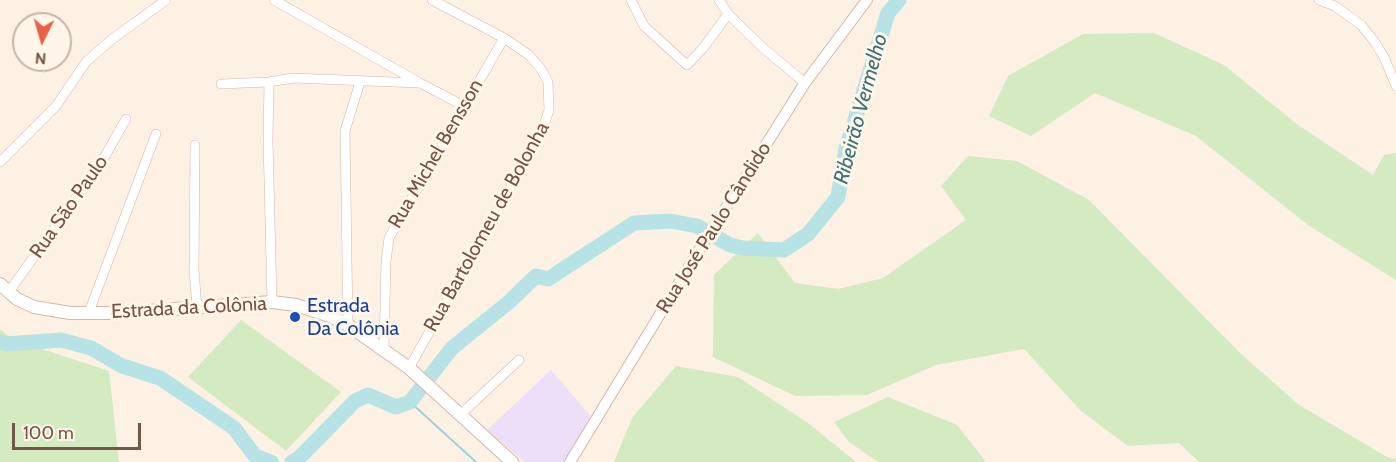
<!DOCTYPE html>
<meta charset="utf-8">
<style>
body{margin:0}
#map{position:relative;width:1396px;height:462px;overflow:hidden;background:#fcf1e3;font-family:Cabin,sans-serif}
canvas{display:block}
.north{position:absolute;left:12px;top:12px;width:60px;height:60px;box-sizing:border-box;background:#fff5e9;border:2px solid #c8b5a9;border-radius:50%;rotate:185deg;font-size:16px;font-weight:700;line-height:24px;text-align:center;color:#755548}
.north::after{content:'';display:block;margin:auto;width:21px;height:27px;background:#e86046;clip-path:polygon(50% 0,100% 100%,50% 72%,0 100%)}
.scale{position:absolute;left:12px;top:423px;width:129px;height:27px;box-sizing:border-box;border:3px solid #755548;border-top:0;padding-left:8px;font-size:18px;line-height:21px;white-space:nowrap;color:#755548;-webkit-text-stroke:4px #fff5e9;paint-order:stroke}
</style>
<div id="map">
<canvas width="1396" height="462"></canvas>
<div class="north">N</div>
<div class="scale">100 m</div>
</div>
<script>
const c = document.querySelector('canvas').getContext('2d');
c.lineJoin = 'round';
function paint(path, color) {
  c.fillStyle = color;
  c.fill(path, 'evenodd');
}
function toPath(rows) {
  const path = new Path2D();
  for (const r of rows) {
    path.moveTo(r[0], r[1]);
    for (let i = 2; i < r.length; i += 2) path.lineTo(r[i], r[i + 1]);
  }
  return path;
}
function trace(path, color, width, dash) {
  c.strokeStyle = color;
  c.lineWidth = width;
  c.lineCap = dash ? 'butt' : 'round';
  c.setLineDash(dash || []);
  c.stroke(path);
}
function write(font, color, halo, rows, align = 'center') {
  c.font = font + ' Cabin,sans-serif';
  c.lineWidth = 6;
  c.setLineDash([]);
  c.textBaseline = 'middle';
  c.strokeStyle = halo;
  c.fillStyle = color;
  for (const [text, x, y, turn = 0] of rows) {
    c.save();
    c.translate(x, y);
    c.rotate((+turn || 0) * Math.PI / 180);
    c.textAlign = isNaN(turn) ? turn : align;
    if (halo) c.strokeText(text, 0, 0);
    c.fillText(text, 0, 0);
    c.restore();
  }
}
paint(toPath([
 [551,370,592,418,564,462,525,462,487,430]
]), '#eedff9');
paint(toPath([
 [1154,33,1224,65,1298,125,1373,175,1384,155,1396,153,1396,280,1308,225,1196,136,1095,93,1031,136,989,116,1008,76,1083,34],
 [968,156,1017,161,1089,200,1240,353,1299,405,1387,457,1396,459,1396,462,1199,462,1179,443,1128,446,1081,411,1024,349,936,365,867,395,795,396,713,357,714,275,758,233,795,283,838,289,883,278,966,220,941,186],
 [241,320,341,392,286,451,188,377],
 [0,329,12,339,109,371,119,462,0,462],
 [676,366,738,377,808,423,856,462,614,462,632,418],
 [888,397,957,425,986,462,878,462,849,442,834,422]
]), '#d4eac1');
trace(toPath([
 [410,402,476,462]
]), '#9dd3d8', 2);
trace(toPath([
 [0,342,6,344,61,340,91,348,122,366,160,378,234,428,255,456,271,462],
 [292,462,299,458,355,401,368,395,396,407,410,402,452,348,509,302,536,276,548,279,634,223,670,221,697,226,730,245,743,248,784,250,808,234,838,197,846,149,871,68,888,13,899,0]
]), '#b7e2e6', 15);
const minor = toPath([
 [274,0,420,83,464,106],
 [631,0,644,26,687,65,704,47,728,14],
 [719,0,728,14,762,47,805,83],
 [1319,0,1335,6,1361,25,1374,41,1384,57,1396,86],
 [269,82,268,140,272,302],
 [221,84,269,82,293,78,419,83],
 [195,145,194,270,197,307],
 [0,162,56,106,86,62,111,40,166,0],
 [8,293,100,165,126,119],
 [89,312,156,134],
 [348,325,345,131,360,82],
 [384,349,386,261,389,238,504,38],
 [409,368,541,134,549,110,548,82,541,69,529,55,504,38,432,0],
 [461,414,519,360]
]);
const tertiary = toPath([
 [570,462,696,255,805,83,867,0]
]);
const secondary = toPath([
 [0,284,17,299,34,307,70,313,119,313,272,302,296,305,330,316,348,325,409,368,512,462]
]);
trace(minor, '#d0b9ac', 10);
trace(tertiary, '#d0b9ac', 12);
trace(secondary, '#d3b9a9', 14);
trace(minor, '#fff', 9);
trace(tertiary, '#fff', 10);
trace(secondary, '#fff', 12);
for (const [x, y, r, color] of [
 [295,317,6,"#1a4fb4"]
]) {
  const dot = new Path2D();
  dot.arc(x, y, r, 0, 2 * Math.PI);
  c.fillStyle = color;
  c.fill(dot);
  trace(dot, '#fff5e9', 2);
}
write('20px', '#755548', '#fff5e9', [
 ["Rua Michel Bensson",436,154,-60],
 ["Rua São Paulo",69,207,-55],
 ["Rua Bartolomeu de Bolonha",487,227,-61],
 ["Rua José Paulo Cândido",714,228,-58],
 ["Estrada da Colônia",189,308,-3]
]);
write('20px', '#164399', '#fff5e9', [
 ["Estrada",307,306],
 ["Da Colônia",307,329]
], 'left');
write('italic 21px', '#3c747b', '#fff5e9', [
 ["Ribeirão Vermelho",861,109,-75]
]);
</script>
